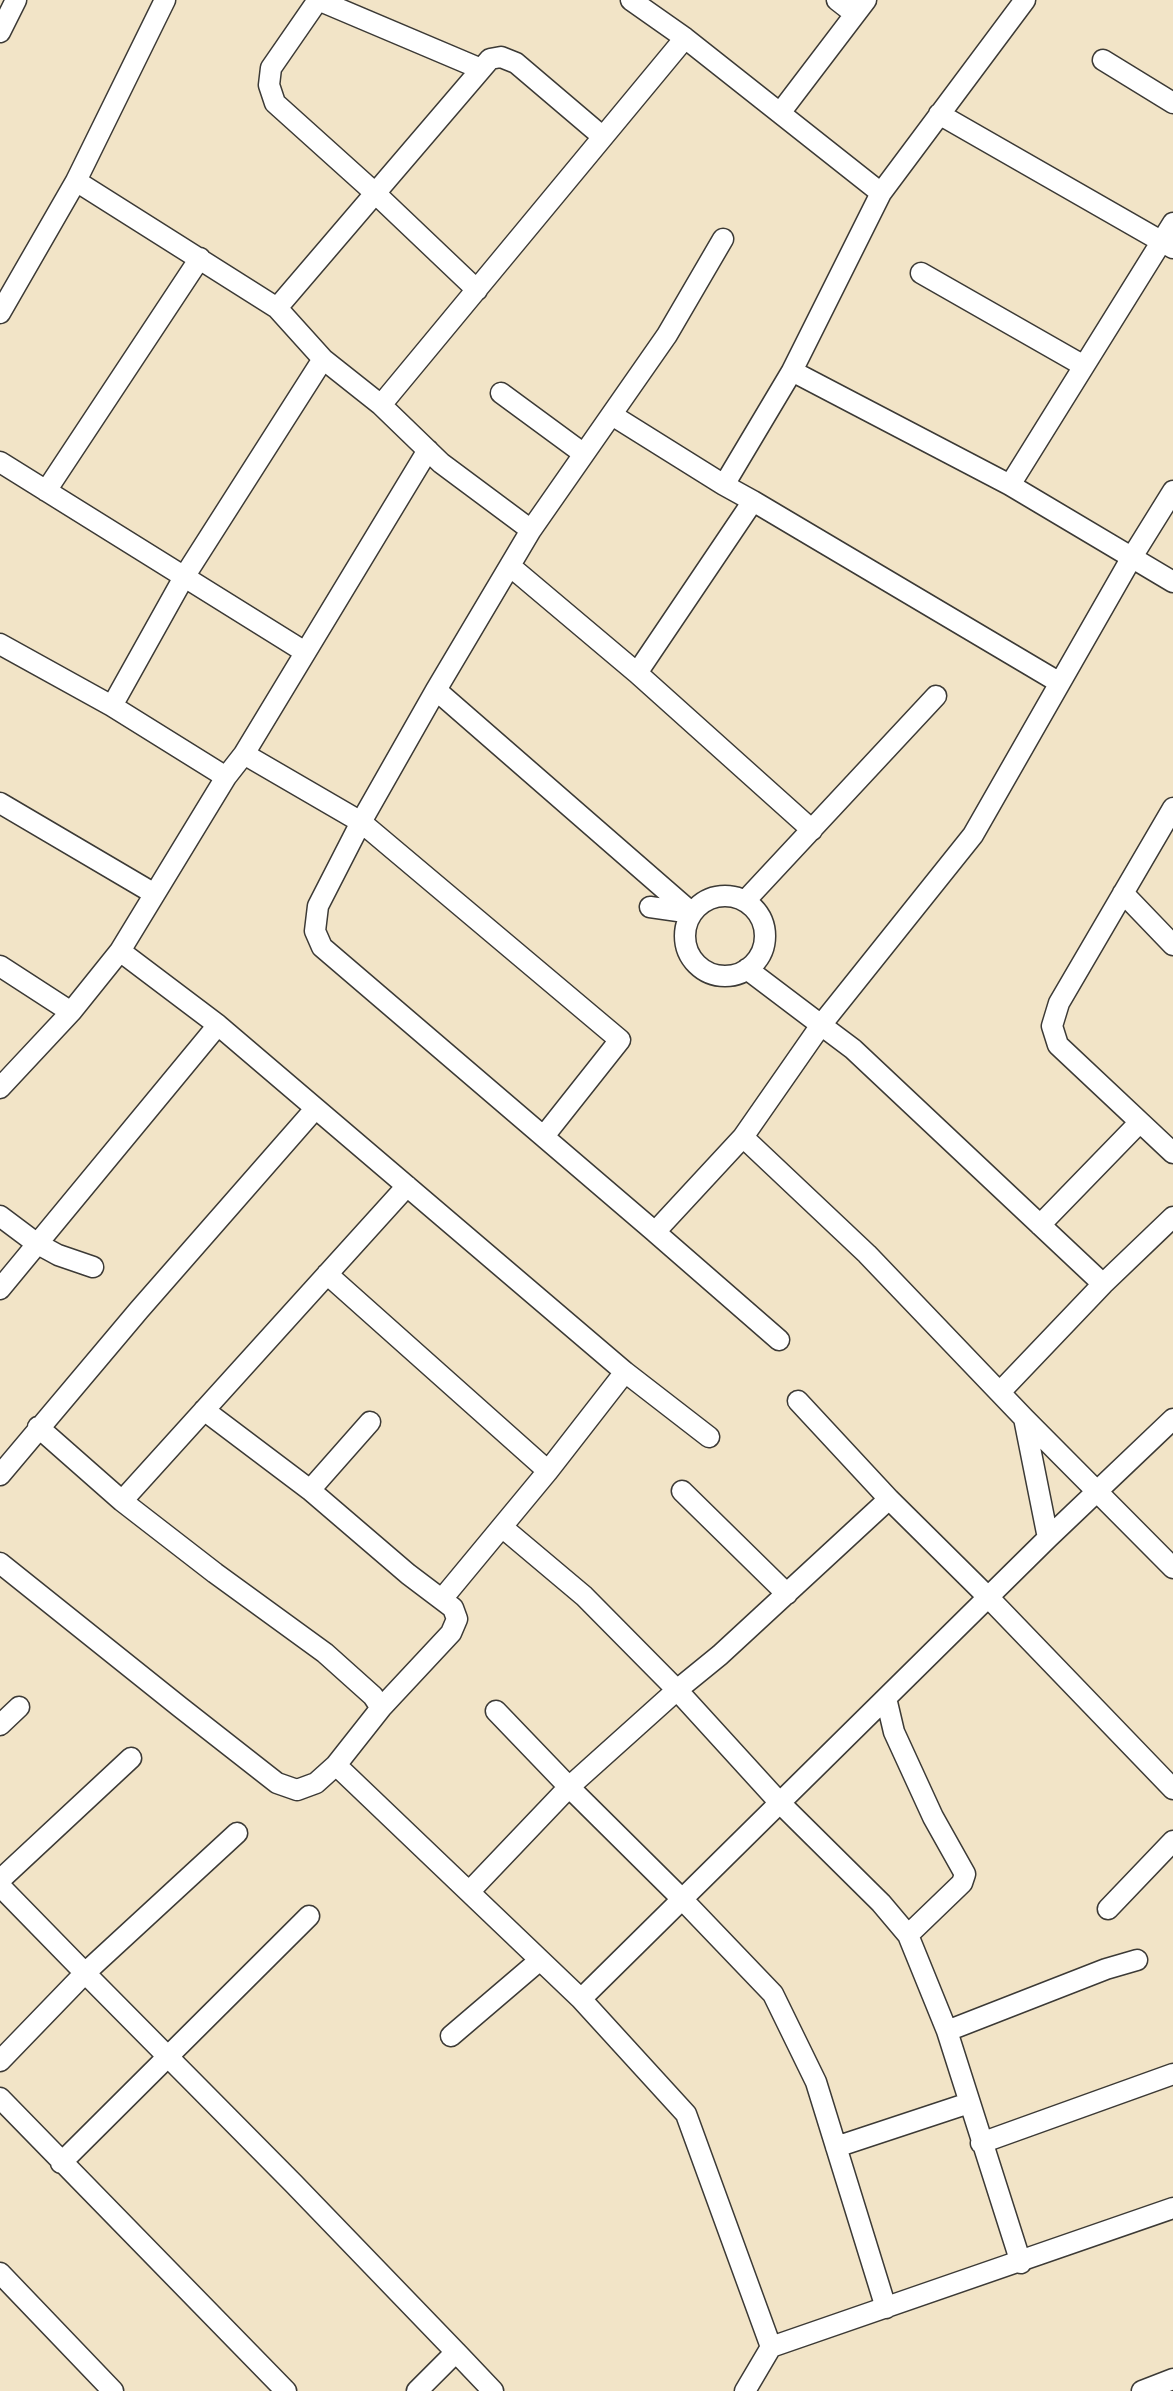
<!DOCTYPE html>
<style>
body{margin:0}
canvas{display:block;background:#f2e4c7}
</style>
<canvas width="1173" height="2391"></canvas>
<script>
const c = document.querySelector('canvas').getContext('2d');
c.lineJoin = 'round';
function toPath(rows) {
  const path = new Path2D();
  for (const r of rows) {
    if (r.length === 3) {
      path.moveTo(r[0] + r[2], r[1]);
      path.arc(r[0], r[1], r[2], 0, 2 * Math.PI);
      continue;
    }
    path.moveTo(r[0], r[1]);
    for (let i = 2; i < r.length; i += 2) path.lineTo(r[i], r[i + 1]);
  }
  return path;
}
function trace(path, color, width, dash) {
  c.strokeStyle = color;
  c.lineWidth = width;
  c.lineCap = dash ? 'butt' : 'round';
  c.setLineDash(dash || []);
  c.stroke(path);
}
const street = toPath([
 [631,0,685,38,881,193],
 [837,0,855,14],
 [1025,0,881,193,792,371,1010,485,1173,582],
 [0,32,16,0],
 [1103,60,1173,103],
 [780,113,866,0],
 [939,114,1173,248],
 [76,181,165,0],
 [921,273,1084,366],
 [477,290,375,193,275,103,269,85,271,68,318,0,481,69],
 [277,308,490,59,501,57,516,63,603,137],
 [0,313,76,181,277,308,323,359],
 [501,393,584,454],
 [381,405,441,463,531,530],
 [612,415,724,485],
 [0,462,305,652],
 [1010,485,1173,223],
 [46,491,200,258],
 [753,501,1060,683],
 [510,566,637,673,753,501,724,485,792,371],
 [0,644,112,706,226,777,244,754,361,822,318,906,315,931,322,947,655,1232,743,1137,821,1025,853,1049,1103,1284,1173,1217],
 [637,673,812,830],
 [436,690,692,913],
 [112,706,184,577,323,359,381,405,685,38],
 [244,754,428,450],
 [0,803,153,893],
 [1173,808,1059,1003,1052,1026,1058,1045,1173,1153],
 [1123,893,1173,945],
 [725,936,40],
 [745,901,936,696],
 [650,907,692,913],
 [120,951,218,1025,625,1372,548,1471,442,1599],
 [0,966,71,1012],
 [747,969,821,1025,973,835,1132,557,1173,491],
 [0,1088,71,1012,120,951,226,777],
 [544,1136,620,1040,361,822,436,690,531,530,667,335,723,239],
 [743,1137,867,1254,1024,1418,1173,1568],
 [0,1216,36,1243,58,1255,93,1267],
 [1040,1225,1140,1122],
 [655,1232,779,1340],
 [327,1274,548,1471],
 [0,1289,218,1025],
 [625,1372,709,1437],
 [1000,1392,1103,1284],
 [798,1401,889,1499,989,1598,1173,1789],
 [204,1410,310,1490,408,1574,453,1608,457,1619,451,1633,381,1708],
 [1024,1418,1048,1538],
 [38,1427,122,1501,407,1186],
 [0,1475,139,1310,315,1109],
 [310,1490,370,1422],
 [682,1491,787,1594],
 [889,1499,720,1655,677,1690,780,1803,881,1903,908,1935,947,2031,1021,2263],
 [122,1501,215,1573,325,1653,373,1696,381,1708,336,1765],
 [0,1563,180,1707,277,1783,297,1790,316,1783,336,1765,581,1999,686,2114,771,2347,1173,2208],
 [886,1698,894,1732,933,1817,965,1874,962,1883,908,1935],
 [496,1711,569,1787,677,1690,584,1596,502,1527],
 [0,1725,19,1707],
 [0,1880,131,1758],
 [0,1886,85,1973,237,1833],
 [469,1892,569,1787,682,1899,773,1994,816,2082,886,2308],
 [1108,1909,1173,1841],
 [581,1999,1048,1538,1173,1419],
 [947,2031,1106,1969,1137,1960],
 [451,2036,540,1960],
 [0,2061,85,1973,293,2183,456,2352,417,2391],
 [0,2098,286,2391],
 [981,2143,1173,2074],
 [836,2147,969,2103],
 [61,2163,309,1916],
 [0,2273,113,2391],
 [456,2352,493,2391],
 [745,2391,771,2347],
 [1142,2391,1173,2379]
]);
trace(street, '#3c3a36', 23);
trace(street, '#fff', 20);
</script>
